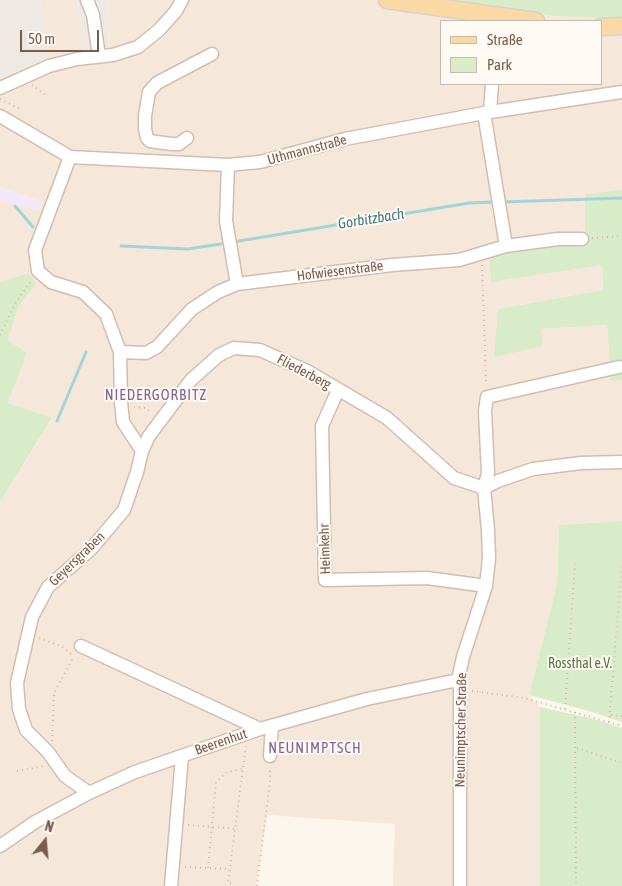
<!DOCTYPE html>
<meta charset="utf-8">
<style>
body{margin:0}
#map{position:relative;width:622px;height:886px;overflow:hidden;background:#fdf6ec;font-family:"Asap Condensed",sans-serif}
canvas{display:block}
.legend{position:absolute;left:440px;top:20px;width:162px;height:65px;box-sizing:border-box;background:#fffaf3;border:1px solid #cabbb1;margin:0;padding:6px 9px;list-style:none;font-size:15px;color:#7a5c4d}
.legend li{display:flex;align-items:center;gap:10px;height:25px}
.legend b{width:25px;border:1px solid #cabbb1}
.north{position:absolute;left:20px;top:816px;width:50px;height:50px;-webkit-text-stroke:4px #fffaf3;paint-order:stroke;rotate:17deg;font-size:14px;font-weight:700;line-height:20px;text-align:center;color:#7a5c4d}
.north::after{content:'';display:block;margin:auto;width:18px;height:22px;background:#7a5c4d;clip-path:polygon(50% 0,100% 100%,50% 72%,0 100%)}
.scale{position:absolute;left:20px;top:30px;width:79px;height:22px;box-sizing:border-box;border:2px solid #7a5c4d;border-top:0;padding-left:6px;font-size:15px;line-height:18px;white-space:nowrap;color:#7a5c4d;-webkit-text-stroke:4px #fffaf3;paint-order:stroke}
</style>
<div id="map">
<canvas width="622" height="886"></canvas>
<ul class="legend">
<li><b style="height:6px;background:#fbd9a5"></b>Straße</li>
<li><b style="height:14px;background:#d8ecc9"></b>Park</li>
</ul>
<div class="north">N</div>
<div class="scale">50 m</div>
</div>
<script>
const c = document.querySelector('canvas').getContext('2d');
c.lineJoin = 'round';
function paint(path, color) {
  c.fillStyle = color;
  c.fill(path, 'evenodd');
}
function toPath(rows) {
  const path = new Path2D();
  for (const r of rows) {
    path.moveTo(r[0], r[1]);
    for (let i = 2; i < r.length; i += 2) path.lineTo(r[i], r[i + 1]);
  }
  return path;
}
function trace(path, color, width, dash) {
  c.strokeStyle = color;
  c.lineWidth = width;
  c.lineCap = dash ? 'butt' : 'round';
  c.setLineDash(dash || []);
  c.stroke(path);
}
function write(font, color, halo, rows, align = 'center') {
  c.font = font + ' "Asap Condensed",sans-serif';
  c.lineWidth = 4;
  c.setLineDash([]);
  c.textBaseline = 'middle';
  c.strokeStyle = halo;
  c.fillStyle = color;
  for (const [text, x, y, turn = 0] of rows) {
    c.save();
    c.translate(x, y);
    c.rotate((+turn || 0) * Math.PI / 180);
    c.textAlign = isNaN(turn) ? turn : align;
    if (halo) c.strokeText(text, 0, 0);
    c.fillText(text, 0, 0);
    c.restore();
  }
}
paint(toPath([
 [40,0,77,0,82,50,110,47,108,0,440,0,552,16,622,19,622,190,585,195,586,235,489,255,491,282,602,264,603,290,498,309,541,329,607,325,611,380,622,380,622,521,559,525,557,585,529,695,540,707,540,886,393,886,395,824,267,815,256,886,0,886,0,502,52,419,8,403,27,353,8,340,19,305,35,284,29,274,0,282,0,199,39,211,43,202,0,187,0,79,45,59,43,8,41,8],
 [441,21,601,21,601,84,441,84]
]), '#f5e8da');
paint(toPath([
 [0,0,40,0,41,8,44,8,45,59,0,79],
 [77,0,108,0,110,47,81,50]
]), '#efe9e4');
paint(toPath([
 [0,187,43,202,39,211,0,199]
]), '#f3e8fa');
paint(toPath([
 [440,0,622,0,622,19,552,16],
 [622,190,622,380,611,381,607,325,541,329,543,346,494,357,498,309,603,290,602,265,491,282,489,255,585,235,585,194],
 [29,273,36,284,19,305,8,340,27,353,8,403,52,418,0,502,0,282],
 [622,521,622,722,589,711,529,695,557,585,559,525],
 [540,707,594,719,622,728,622,886,540,886]
]), '#d8ecc9');
trace(toPath([
 [502,202,622,198],
 [15,206,33,227],
 [233,242,469,203,496,202],
 [121,246,188,249,227,243],
 [57,421,86,352]
]), '#a5d3da', 3);
const minor = toPath([
 [87,0,93,15,99,56],
 [0,88,49,66,77,59,113,55,138,47,159,30,176,11,182,0],
 [490,112,492,84],
 [484,113,506,246],
 [0,116,70,157,228,165,260,162,345,139,484,113,622,92],
 [187,138,179,144,172,144,156,142,150,141,147,138,145,129,145,116,149,92,157,83,212,54],
 [70,157,35,250,38,271,51,282,83,292,106,314,120,352,121,402,123,422,142,451],
 [228,165,226,221,237,284],
 [120,352,146,353,157,347,192,309,218,292,237,284,392,265,459,260,506,246,558,239,582,239],
 [338,390,322,426,325,580,427,578,486,586],
 [484,488,498,481,533,469,581,463,622,462],
 [81,646,260,729],
 [270,756,272,726],
 [89,793,65,776,48,752,26,730,19,709,17,683,32,617,48,587,91,549,124,510,137,472,142,451,149,436,191,380,219,355,234,348,260,350,307,371,387,418,454,478,484,488],
 [0,846,35,822,89,793,135,772,260,729,367,699,458,680],
 [171,886,182,756],
 [460,886,460,689,458,680,463,657,486,586,489,558,488,530,484,488,488,473,485,411,487,397,619,367]
]);
const major = toPath([
 [387,0,536,21],
 [601,27,622,26]
]);
trace(minor, '#d1beb0', 15);
trace(major, '#dad1cd', 19);
trace(toPath([
 [32,85,46,95],
 [0,99,22,110],
 [592,238,622,236],
 [482,265,486,385],
 [0,335,16,302,31,281],
 [134,407,146,408,152,413],
 [39,638,61,646,72,655],
 [472,691,524,698,622,726],
 [565,709,575,564],
 [575,712,576,886],
 [611,715,622,716],
 [609,722,622,565],
 [52,741,54,693,74,656],
 [577,748,622,763],
 [17,771,43,766],
 [188,825,238,829],
 [185,867,230,869],
 [208,868,216,782,227,772,243,769],
 [231,883,228,883,246,745],
 [257,886,270,782,270,767]
]), '#d9b8a5', 2, [1, 4]);
trace(minor, '#fff', 12);
trace(major, '#fbd9a5', 16);
write('14px', '#7a5c4d', '#fffaf3', [
 ["Uthmannstraße",307,150,-15],
 ["Hofwiesenstraße",340,271,-7],
 ["Fliederberg",304,372,28],
 ["Heimkehr",325,549,-92],
 ["Geyersgraben",77,559,-44],
 ["Neunimptscher Straße",461,730,-89],
 ["Beerenhut",221,742,-19]
]);
write('14px', '#537a41', '#fffaf3', [
 ["Rossthal e.V.",580,664]
]);
write('italic 15px', '#437c86', '#fffaf3', [
 ["Gorbitzbach",371,219,-9]
]);
c.letterSpacing = '1px';
write('15px', '#846695', '#fffaf3', [
 ["NIEDERGORBITZ",156,395],
 ["NEUNIMPTSCH",315,748]
]);
c.letterSpacing = '0px';
</script>
